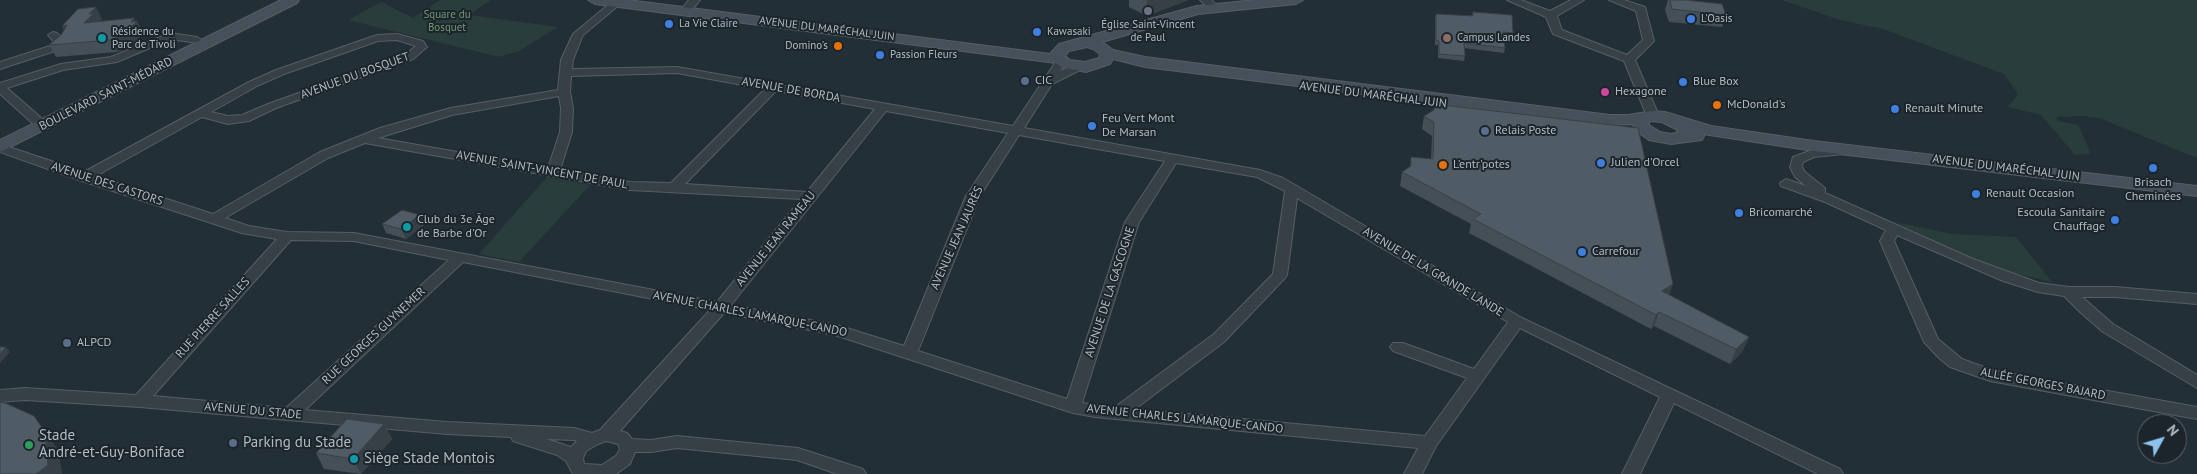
<!DOCTYPE html>
<meta charset="utf-8">
<style>
body{margin:0}
#map{position:relative;width:2197px;height:474px;overflow:hidden;background:#232f37;font-family:"PT Sans",sans-serif}
canvas{display:block}
.north{position:absolute;left:2137px;top:414px;width:50px;height:50px;box-sizing:border-box;background:#1c252c;border:1px solid #586168;border-radius:50%;rotate:51deg;font-size:14px;font-weight:700;line-height:20px;text-align:center;color:#b1bbc3}
.north::after{content:'';display:block;margin:auto;width:18px;height:22px;background:#8ec2ec;clip-path:polygon(50% 0,100% 100%,50% 72%,0 100%)}
</style>
<div id="map">
<canvas width="2197" height="474"></canvas>
<div class="north">N</div>
</div>
<script>
const c = document.querySelector('canvas').getContext('2d');
c.lineJoin = 'round';
function paint(path, color) {
  c.fillStyle = color;
  c.fill(path, 'evenodd');
}
function toPath(rows) {
  const path = new Path2D();
  for (const r of rows) {
    path.moveTo(r[0], r[1]);
    for (let i = 2; i < r.length; i += 2) path.lineTo(r[i], r[i + 1]);
  }
  return path;
}
function trace(path, color, width, dash) {
  c.strokeStyle = color;
  c.lineWidth = width;
  c.lineCap = dash ? 'butt' : 'round';
  c.setLineDash(dash || []);
  c.stroke(path);
}
function write(font, color, halo, rows, align = 'center') {
  c.font = font + ' "PT Sans",sans-serif';
  c.lineWidth = 4;
  c.setLineDash([]);
  c.textBaseline = 'middle';
  c.strokeStyle = halo;
  c.fillStyle = color;
  for (const [text, x, y, turn = 0] of rows) {
    c.save();
    c.translate(x, y);
    c.rotate((+turn || 0) * Math.PI / 180);
    c.textAlign = isNaN(turn) ? turn : align;
    if (halo) c.strokeText(text, 0, 0);
    c.fillText(text, 0, 0);
    c.restore();
  }
}
paint(toPath([
 [440,0,491,0,469,15,558,27,519,51,499,57,348,20,381,2,386,3,385,4,413,18],
 [1782,0,2197,0,2197,158,2099,118,2082,116,2056,117,2058,121,2078,125,2091,154,2075,155,2041,115,2008,107,2018,94,2004,74,1883,29,1840,20],
 [547,177,590,185,519,262,479,254],
 [1895,222,1952,234,2016,237,2052,282,1999,270,1962,255]
]), '#293d3a');
const minor = toPath([
 [614,0,625,0,583,35,573,60,572,69,677,67,1013,126,1057,60,1065,60,1067,62,1060,71,1074,65,1082,65,1084,67,1082,69,1052,84,1024,128,1260,170,1283,178,1522,318,1840,469,1843,474,1818,474,1674,403,1640,474,1622,474,1660,397,1520,328,1436,446,1422,474,1404,474,1418,448,1095,417,1073,413,835,335,724,313,620,431,627,433,632,439,651,440,677,436,798,448,863,469,866,474,837,474,797,460,677,448,651,452,635,452,630,464,616,474,573,474,566,461,557,455,513,441,511,437,447,434,140,407,25,400,0,402,0,390,25,388,136,395,277,239,242,233,79,180,0,152,0,144,84,172,249,82,276,70,377,35,397,34,423,41,427,47,413,59,276,108,249,121,228,124,202,117,96,176,213,214,320,152,380,128,451,108,558,90,561,60,573,34,614,0],
 [397,40,416,46,405,55,268,104,242,115,228,116,211,112,257,86,284,74,378,41,397,40],
 [677,73,765,89,671,183,630,182,560,170,572,132,573,108,570,92,571,76,677,73],
 [776,91,875,109,807,192,685,184,776,91],
 [559,96,561,108,560,132,548,168,378,138,452,115,559,96],
 [886,111,1008,133,966,196,904,346,837,325,731,305,886,111],
 [1019,135,1165,161,1125,222,1067,399,918,351,980,196,1019,135],
 [365,143,630,190,801,199,717,302,354,233,287,232,249,226,225,218,328,158,365,143],
 [1176,163,1257,177,1285,191,1273,274,1214,334,1115,407,1082,403,1139,222,1176,163],
 [1297,198,1508,322,1474,369,1403,343,1393,343,1390,347,1393,351,1467,378,1425,436,1135,409,1224,342,1285,278,1287,275,1297,198],
 [291,240,354,241,449,260,286,408,153,396,291,240],
 [463,262,710,310,600,430,592,433,574,428,447,422,305,410,463,262],
 [546,439,574,440,577,441,571,447,546,439],
 [606,441,618,444,620,449,617,455,602,465,584,464,583,458,586,451,598,444,606,441],
 [689,0,700,0,689,13,681,13,680,11,689,0],
 [1200,0,1211,0,1220,8,1219,10,1211,10,1200,0],
 [1507,0,1521,0,1550,11,1571,0,1584,0,1557,16,1562,30,1627,55,1643,40,1636,11,1609,0,1624,0,1645,7,1654,41,1635,60,1659,116,1657,119,1649,119,1647,116,1624,61,1553,34,1546,17,1507,0],
 [53,32,57,33,67,43,68,45,67,47,0,69,0,62,56,44,48,35,53,32],
 [170,33,197,37,202,40,197,43,171,39,117,62,63,70,7,88,47,123,49,126,47,129,39,129,0,94,0,83,61,64,111,57,170,33],
 [1840,147,1846,151,1844,154,1814,157,1803,162,1802,167,1805,172,1825,188,1825,193,1973,259,2039,283,2069,287,2115,287,2197,294,2197,304,2115,297,2082,297,2113,324,2197,375,2197,388,2103,332,2080,312,2064,296,2038,292,2003,281,1897,235,1894,241,1938,339,1962,359,1992,370,2197,407,2197,419,1990,381,1950,367,1939,358,1924,342,1880,241,1886,230,1825,202,1781,186,1780,183,1786,179,1806,186,1795,177,1790,167,1793,157,1812,150,1840,147]
]);
const secondary = toPath([
 [281,0,299,0,297,3,0,152,0,140,281,0],
 [588,0,628,0,1050,54,1059,44,1197,6,1255,0,1303,0,1296,4,1198,14,1102,42,1113,50,1145,57,1610,115,1628,115,1653,111,1665,112,1711,126,1814,141,2197,186,2197,196,1814,151,1703,134,1704,136,1702,140,1671,144,1649,140,1635,130,1633,124,1610,125,1145,67,1113,59,1110,64,1086,72,1061,67,1056,63,595,4,588,0],
 [1087,47,1093,49,1100,54,1099,58,1085,62,1070,60,1065,56,1069,51,1087,47],
 [1649,121,1662,122,1678,130,1676,133,1671,134,1660,132,1649,125,1649,121]
]);
trace(minor, '#545e65', 2);
trace(secondary, '#545e65', 2);
paint(minor, '#374047');
paint(secondary, '#45505a');
paint(toPath([
 [1129,0,1188,0,1147,16,1129,7],
 [1668,0,1686,0,1726,15,1722,27,1669,22,1665,10],
 [1473,12,1513,33,1512,37,1504,36,1505,48,1504,53,1464,48,1465,56,1464,61,1438,58,1438,45,1435,45,1435,19,1436,14,1472,16],
 [102,19,100,22,137,21,143,33,133,46,117,52,56,57,49,45,61,35,64,30,62,26],
 [1435,104,1673,284,1669,295,1749,337,1742,352,1730,364,1654,326,1651,329,1469,233,1471,224,1400,186,1402,172,1410,167,1411,157,1431,159,1432,136,1422,129,1424,116,1433,111],
 [382,224,424,225,406,239,386,233],
 [384,424,392,439,361,474,324,469,316,453]
]), '#444f57');
paint(toPath([
 [1147,0,1188,0,1147,16],
 [96,7,102,19,99,23,84,23,89,14],
 [134,18,136,22,137,21,143,33,133,46,117,52,110,40],
 [67,25,69,38,62,26],
 [420,215,424,225,406,239,401,229],
 [1673,284,1668,298,1662,291],
 [1659,312,1654,326,1651,329,1656,315],
 [1749,337,1742,352,1730,364,1736,349],
 [6,347,10,352,0,363,0,354],
 [34,416,59,451,62,474,36,474],
 [384,424,392,439,361,474,353,459]
]), '#374047');
const building = toPath([
 [1670,0,1686,0,1722,4,1726,15,1672,9,1670,0],
 [96,7,89,14,94,13,84,23,134,18,131,22,137,21,126,34,110,40,49,45,61,35,67,25,62,26,78,9,96,7],
 [1473,12,1512,15,1513,33,1503,32,1505,48,1464,43,1465,56,1439,54,1439,41,1436,40,1436,14,1473,16,1473,12],
 [1435,104,1638,128,1673,284,1662,291,1749,337,1736,349,1659,312,1656,315,1473,219,1481,214,1402,172,1411,166,1411,157,1433,159,1434,122,1424,116,1434,110,1435,104],
 [402,210,420,215,401,229,382,224,402,210],
 [0,347,6,347,0,354,0,347],
 [0,402,5,403,34,416,45,432,48,465,36,474,0,474,0,402],
 [347,419,384,424,353,459,316,453,347,419]
]);
paint(building, '#4f5c65');
trace(building, '#374047', 1);
for (const [x, y, r, color] of [
 [1148,11,5,"#6b7280"],
 [1691,19,5,"#3f7fe0"],
 [669,24,5,"#3f7fe0"],
 [1037,32,5,"#3f7fe0"],
 [102,38,5,"#0f9aa8"],
 [1447,38,5,"#8d6e63"],
 [838,46,5,"#e8710a"],
 [880,55,5,"#3f7fe0"],
 [1025,81,5,"#5c6f8a"],
 [1683,82,5,"#3f7fe0"],
 [1605,92,5,"#d1479c"],
 [1717,105,5,"#e8710a"],
 [1895,109,5,"#3f7fe0"],
 [1092,126,5,"#3f7fe0"],
 [1485,131,5,"#5c6f8a"],
 [1601,163,5,"#3f7fe0"],
 [1443,165,5,"#e8710a"],
 [2153,168,5,"#3f7fe0"],
 [1976,194,5,"#3f7fe0"],
 [1739,213,5,"#3f7fe0"],
 [2115,220,5,"#3f7fe0"],
 [407,227,5,"#0f9aa8"],
 [1582,252,5,"#3f7fe0"],
 [67,343,5,"#5c6f8a"],
 [233,443,5,"#5c6f8a"],
 [29,445,5,"#2e9e5b"],
 [354,459,5,"#0f9aa8"]
]) {
  const dot = new Path2D();
  dot.arc(x, y, r, 0, 2 * Math.PI);
  c.fillStyle = color;
  c.fill(dot);
  trace(dot, '#1c252c', 2);
}
write('11px', '#729775', '#1c252c', [
 ["Square du",447,15],
 ["Bosquet",447,28]
]);
write('11px', '#b1bbc3', '#1c252c', [
 ["L'Oasis",1701,19],
 ["La Vie Claire",679,24],
 ["Église Saint-Vincent",1148,25,"center"],
 ["de Paul",1148,38,"center"],
 ["Résidence du",112,32],
 ["Parc de Tivoli",112,45],
 ["Kawasaki",1047,32],
 ["Campus Landes",1457,38],
 ["Domino's",828,46,"right"],
 ["Passion Fleurs",890,55]
], 'left');
write('11px', '#b1bbc3', '#1c252c', [
 ["AVENUE DU MARÉCHAL JUIN",827,29,7]
]);
write('12px', '#b1bbc3', '#1c252c', [
 ["AVENUE DU BOSQUET",355,76,-20],
 ["AVENUE DE BORDA",791,90,10],
 ["BOULEVARD SAINT-MÉDARD",106,94,-27],
 ["AVENUE DU MARÉCHAL JUIN",1373,95,7],
 ["AVENUE DU MARÉCHAL JUIN",2006,168,7],
 ["AVENUE SAINT-VINCENT DE PAUL",542,170,10],
 ["AVENUE DES CASTORS",107,184,18],
 ["AVENUE JEAN JAURÈS",957,238,-66],
 ["AVENUE JEAN RAMEAU",776,239,-51],
 ["AVENUE DE LA GRANDE LANDE",1433,272,31],
 ["AVENUE DE LA GASCOGNE",1110,292,-72],
 ["AVENUE CHARLES LAMARQUE-CANDO",750,314,11],
 ["RUE PIERRE SALLES",213,318,-48],
 ["RUE GEORGES GUYNEMER",374,336,-43],
 ["ALLÉE GEORGES BAJARD",2043,384,11],
 ["AVENUE DU STADE",253,411,5],
 ["AVENUE CHARLES LAMARQUE-CANDO",1185,419,6]
]);
write('12px', '#b1bbc3', '#1c252c', [
 ["CIC",1035,81],
 ["Blue Box",1693,82],
 ["Hexagone",1615,92],
 ["McDonald's",1727,105],
 ["Renault Minute",1905,109],
 ["Feu Vert Mont",1102,119],
 ["De Marsan",1102,133],
 ["Relais Poste",1495,131],
 ["Julien d'Orcel",1611,163],
 ["L'entr'potes",1453,165],
 ["Brisach",2153,183,"center"],
 ["Cheminées",2153,197,"center"],
 ["Renault Occasion",1986,194],
 ["Bricomarché",1749,213],
 ["Escoula Sanitaire",2105,213,"right"],
 ["Chauffage",2105,227,"right"],
 ["Club du 3e Âge",417,220],
 ["de Barbe d'Or",417,234],
 ["Carrefour",1592,252],
 ["ALPCD",77,343]
], 'left');
write('15px', '#b1bbc3', '#1c252c', [
 ["Stade",39,436],
 ["André-et-Guy-Boniface",39,453],
 ["Parking du Stade",243,443],
 ["Siège Stade Montois",364,459]
], 'left');
</script>
